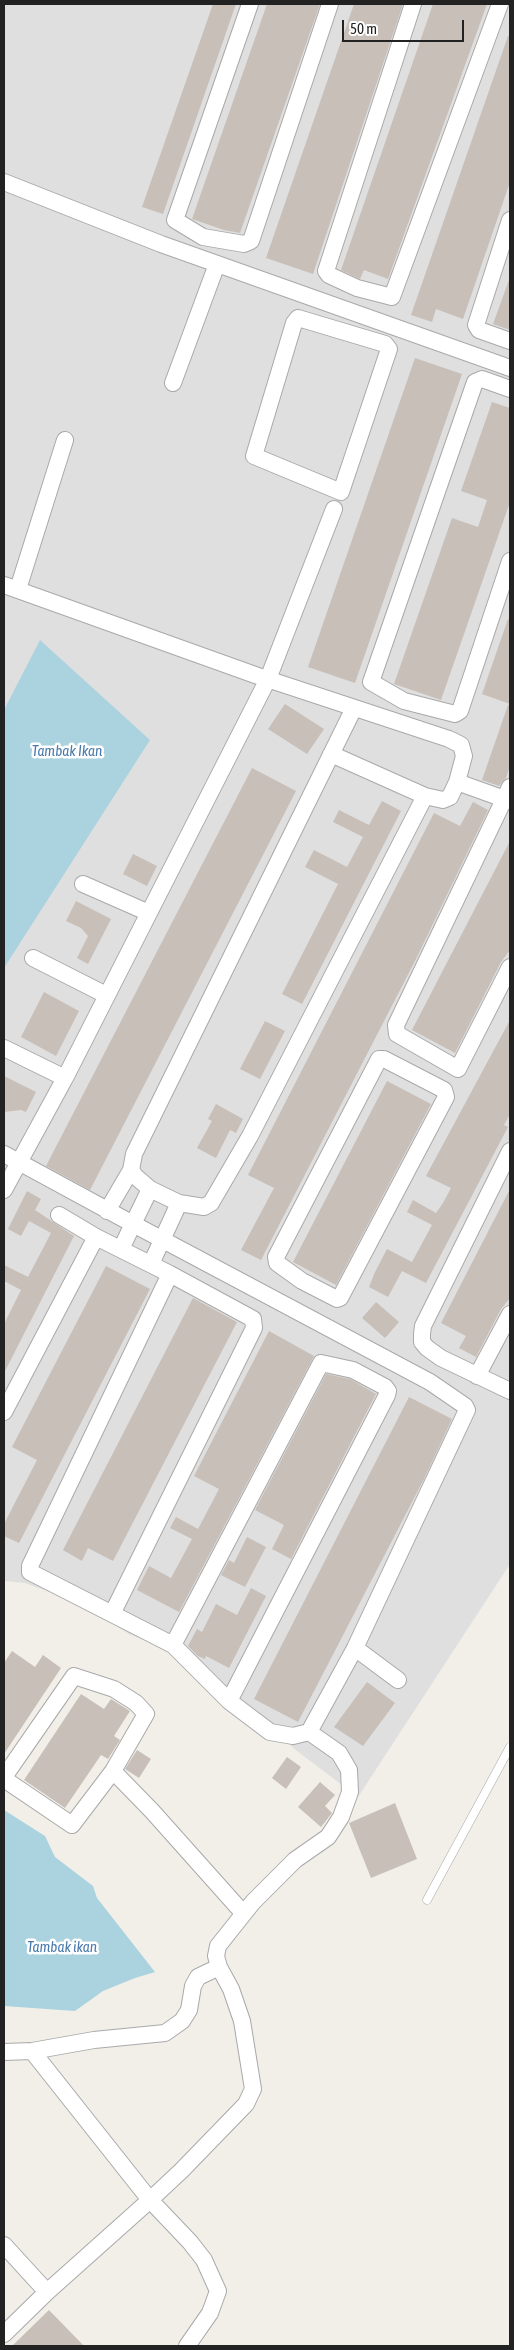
<!DOCTYPE html>
<style>
body{margin:0}
#map{position:relative;width:514px;height:2350px;overflow:hidden;background:#f2efe9;font-family:"Asap Condensed",sans-serif}
canvas{display:block}
.frame{position:absolute;inset:0;border:5px solid #222;pointer-events:none}
.scale{position:absolute;left:342px;top:20px;width:122px;height:22px;box-sizing:border-box;border:2px solid #222;border-top:0;padding-left:6px;font-size:15px;line-height:18px;white-space:nowrap;color:#222;-webkit-text-stroke:4px #fff;paint-order:stroke}
</style>
<div id="map">
<canvas width="514" height="2350"></canvas>
<div class="frame"></div>
<div class="scale">50 m</div>
</div>
<script>
const c = document.querySelector('canvas').getContext('2d');
c.lineJoin = 'round';
function paint(path, color) {
  c.fillStyle = color;
  c.fill(path, 'evenodd');
}
function toPath(rows) {
  const path = new Path2D();
  for (const r of rows) {
    path.moveTo(r[0], r[1]);
    for (let i = 2; i < r.length; i += 2) path.lineTo(r[i], r[i + 1]);
  }
  return path;
}
function trace(path, color, width, dash) {
  c.strokeStyle = color;
  c.lineWidth = width;
  c.lineCap = dash ? 'butt' : 'round';
  c.setLineDash(dash || []);
  c.stroke(path);
}
function write(font, color, halo, rows, align = 'center') {
  c.font = font + ' "Asap Condensed",sans-serif';
  c.lineWidth = 5;
  c.setLineDash([]);
  c.textBaseline = 'middle';
  c.strokeStyle = halo;
  c.fillStyle = color;
  for (const [text, x, y, turn = 0] of rows) {
    c.save();
    c.translate(x, y);
    c.rotate((+turn || 0) * Math.PI / 180);
    c.textAlign = isNaN(turn) ? turn : align;
    if (halo) c.strokeText(text, 0, 0);
    c.fillText(text, 0, 0);
    c.restore();
  }
}
paint(toPath([
 [4,4,510,4,510,1564,358,1797,297,1751,178,1654,129,1634,82,1604,25,1583,4,1581]
]), '#e0dfdf');
paint(toPath([
 [40,640,150,740,4,968,4,710],
 [4,1810,45,1836,55,1857,93,1886,97,1898,155,1972,135,1978,103,1991,75,2011,4,2006]
]), '#aad3df');
paint(toPath([
 [213,4,236,4,163,214,142,207],
 [267,4,320,4,240,233,224,230,192,219],
 [354,4,403,4,313,274,266,258],
 [433,4,487,4,388,279,364,270,360,279,341,270],
 [508,36,510,36,510,182,463,319,436,309,432,322,411,315],
 [509,280,510,281,510,330,493,324],
 [415,358,462,374,355,683,308,667],
 [492,402,510,408,510,502,441,700,394,684,452,518,478,527,487,500,461,491],
 [508,619,510,620,510,704,482,694],
 [285,704,324,729,307,754,268,729],
 [508,705,510,705,510,766,506,778,499,786,482,780],
 [252,768,296,791,90,1190,46,1166],
 [382,801,401,811,302,1004,282,994,338,884,305,867,314,850,347,867,363,837,333,822,339,810,369,825],
 [473,802,488,810,416,959,261,1260,241,1250,274,1188,248,1175,434,813,460,826],
 [510,841,510,950,501,962,455,1053,412,1030],
 [133,854,157,866,147,886,123,874],
 [76,901,111,919,88,964,77,958,88,936,81,928,66,921],
 [44,992,79,1011,56,1056,21,1037],
 [510,1020,510,1114,504,1125,508,1127,426,1283,402,1271,388,1297,369,1287,375,1272,387,1249,412,1262,432,1225,407,1212,413,1200,436,1213,443,1203,451,1188,426,1176],
 [265,1021,285,1031,260,1079,240,1069],
 [4,1076,36,1092,26,1112,21,1110,4,1112],
 [387,1081,431,1104,336,1285,293,1262],
 [216,1104,243,1119,236,1133,230,1130,216,1158,197,1148,212,1121,208,1119],
 [510,1189,510,1298,501,1309,476,1357,459,1348,466,1336,441,1323],
 [27,1191,41,1199,35,1210,74,1236,4,1373,4,1324,21,1290,4,1281,4,1265,28,1277,51,1233,29,1221,21,1236,8,1229],
 [106,1266,150,1289,19,1543,4,1536,4,1524,37,1460,12,1447],
 [193,1298,237,1322,113,1561,88,1548,82,1561,63,1550],
 [376,1302,399,1322,385,1338,362,1318],
 [269,1331,314,1356,179,1612,137,1590,149,1566,171,1578,192,1539,170,1528,176,1517,198,1529,219,1489,194,1476],
 [326,1374,350,1379,376,1394,291,1559,272,1549,284,1525,255,1510],
 [409,1397,452,1419,424,1479,298,1722,254,1699],
 [247,1537,266,1547,245,1587,221,1575,229,1560,234,1563],
 [251,1588,266,1596,229,1668,206,1656,205,1659,198,1656,188,1646,197,1629,202,1632,216,1604,237,1615],
 [12,1651,35,1667,43,1655,61,1668,4,1754,4,1663],
 [367,1682,395,1703,363,1746,334,1727],
 [81,1694,104,1709,111,1699,130,1711,114,1736,120,1740,108,1759,101,1755,65,1808,24,1780],
 [137,1750,151,1759,139,1778,125,1769],
 [287,1757,301,1767,286,1789,272,1778],
 [320,1782,335,1795,325,1806,332,1813,321,1827,298,1807],
 [395,1803,417,1859,371,1878,349,1823],
 [49,2310,84,2346,12,2346]
]), '#c7bfb8');
const lane = toPath([
 [427,1900,510,1747]
]);
const street = toPath([
 [250,4,175,220,203,237,244,244,251,241,330,4],
 [413,4,326,271,329,275,357,288,392,297,500,4],
 [4,182,161,244,510,368],
 [510,220,476,325,479,330,510,341],
 [298,318,385,344,389,349,341,492,254,456,294,323,298,318],
 [173,383,217,264],
 [510,389,482,379,475,382,371,682,404,701,455,714,460,711,510,561],
 [4,585,258,676,449,739,461,745,464,756,457,782,450,797,443,800,425,796,331,754],
 [18,589,65,440],
 [457,782,510,801],
 [510,787,396,1025,397,1034,458,1069,510,967],
 [83,884,149,913],
 [33,958,106,995],
 [4,1048,65,1078],
 [379,1059,384,1059,444,1090,446,1097,340,1298,337,1299,302,1281,277,1263,276,1257,379,1059],
 [510,1151,423,1326,422,1334,422,1342,427,1348,441,1358,510,1391],
 [4,1154,133,1224,121,1249],
 [150,1189,179,1203,204,1207,211,1203,250,1136,425,796],
 [4,1190,65,1078,268,679,334,509],
 [107,1211,131,1170],
 [59,1215,96,1237],
 [151,1264,179,1203],
 [170,1274,30,1566,30,1572,173,1645,229,1701,270,1732,293,1736,309,1732],
 [477,1376,510,1314],
 [4,1412,96,1237,170,1274,253,1319,254,1328,113,1612],
 [173,1645,321,1363,353,1370,385,1387,388,1391,387,1395,229,1701],
 [355,1648,398,1680],
 [113,1771,152,1811,243,1913],
 [4,1777,74,1676,114,1689,136,1703,146,1714,113,1771,72,1825,4,1779],
 [4,2052,32,2051,94,2040,165,2033,182,2021,189,2010,193,1986,198,1977,219,1967],
 [4,2245,47,2292],
 [4,2334,47,2292,150,2200,32,2051],
 [187,2346,210,2313,218,2291,204,2260,190,2242,150,2200,181,2171,246,2104,253,2089,242,2021,231,1989,219,1967,216,1956,218,1946,253,1902,295,1860,328,1837,341,1817,350,1792,349,1770,339,1753,309,1732,355,1648,467,1410,465,1406,430,1382,133,1224,150,1189,135,1176,131,1170,134,1154,354,708]
]);
trace(lane, '#a9a9a9', 9);
trace(street, '#a9a9a9', 18);
trace(lane, '#fff', 8);
trace(street, '#fff', 16);
write('italic 15px', '#4a7aab', '#fff', [
 ["Tambak Ikan",67,751],
 ["Tambak ikan",62,1947]
]);
</script>
